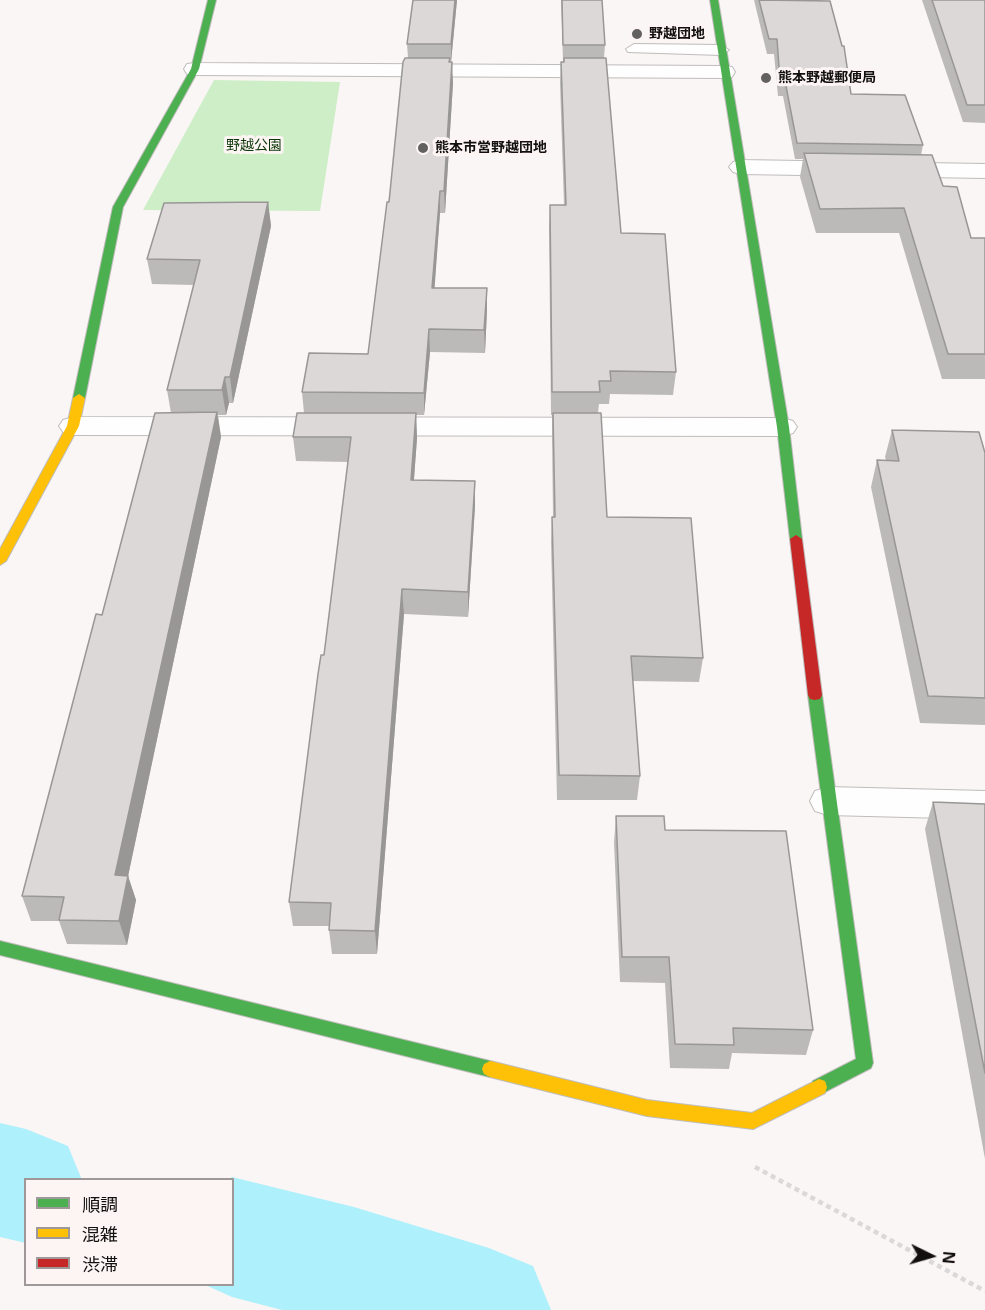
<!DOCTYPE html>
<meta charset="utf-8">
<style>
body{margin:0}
#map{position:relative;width:985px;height:1310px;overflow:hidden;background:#faf6f5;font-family:"Noto Sans","Noto Sans JP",sans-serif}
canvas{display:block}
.legend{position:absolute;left:24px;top:1178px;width:210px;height:108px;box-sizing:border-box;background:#fcf5f3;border:2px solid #9e9998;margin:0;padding:8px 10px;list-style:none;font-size:18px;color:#12100f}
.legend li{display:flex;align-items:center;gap:12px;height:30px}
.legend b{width:30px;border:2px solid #9e9998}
.north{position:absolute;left:901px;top:1226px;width:60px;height:60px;-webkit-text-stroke:4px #fcf5f3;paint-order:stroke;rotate:95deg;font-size:16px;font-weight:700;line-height:24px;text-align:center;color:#12100f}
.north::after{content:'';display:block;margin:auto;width:21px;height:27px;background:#12100f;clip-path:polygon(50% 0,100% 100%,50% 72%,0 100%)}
</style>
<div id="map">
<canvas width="985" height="1310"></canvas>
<ul class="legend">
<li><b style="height:8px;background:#4caf50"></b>順調</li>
<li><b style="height:8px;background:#ffc107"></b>混雑</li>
<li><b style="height:8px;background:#c62828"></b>渋滞</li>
</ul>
<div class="north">N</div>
</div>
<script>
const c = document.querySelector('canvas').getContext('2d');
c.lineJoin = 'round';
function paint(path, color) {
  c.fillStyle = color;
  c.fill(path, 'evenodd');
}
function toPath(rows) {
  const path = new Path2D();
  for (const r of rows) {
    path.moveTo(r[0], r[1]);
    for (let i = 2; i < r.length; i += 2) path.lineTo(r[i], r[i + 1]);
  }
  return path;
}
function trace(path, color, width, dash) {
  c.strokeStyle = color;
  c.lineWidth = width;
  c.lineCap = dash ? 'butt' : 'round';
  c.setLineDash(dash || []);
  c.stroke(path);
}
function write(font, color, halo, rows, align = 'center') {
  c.font = font + ' "Noto Sans","Noto Sans JP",sans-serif';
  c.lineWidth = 6;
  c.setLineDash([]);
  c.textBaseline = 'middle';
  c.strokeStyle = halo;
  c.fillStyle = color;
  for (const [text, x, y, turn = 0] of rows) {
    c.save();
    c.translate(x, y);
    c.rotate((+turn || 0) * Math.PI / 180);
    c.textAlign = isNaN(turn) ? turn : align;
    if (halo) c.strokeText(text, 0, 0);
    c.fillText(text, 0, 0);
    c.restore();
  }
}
paint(toPath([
 [214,80,340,82,320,211,143,210]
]), '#cdeec6');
paint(toPath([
 [0,1123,26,1129,68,1146,82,1180,26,1180,26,1243,0,1237,0,1123],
 [232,1177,354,1207,489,1248,533,1266,551,1310,282,1310,232,1297,203,1284,232,1284,232,1180,227,1180,232,1177]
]), '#aef0fb');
const lane = toPath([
 [634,44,721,45,729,50,721,55,628,52,626,49,634,44]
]);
const street = toPath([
 [195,63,724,66,732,67,735,72,732,77,724,78,195,75,187,74,184,69,187,64,195,63],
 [741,160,985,164,985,178,741,174,733,172,729,167,733,162,741,160],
 [73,417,783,418,793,421,797,427,793,433,783,436,73,435,63,432,59,426,63,420,73,417],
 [828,787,985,791,985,819,828,815,815,811,810,801,815,791,828,787]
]);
const fast = toPath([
 [208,0,216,0,199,69,123,207,85,398,83,401,75,401,73,398,113,207,191,69,208,0],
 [710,0,718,0,789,427,802,539,796,543,790,539,777,427,710,0],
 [815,690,820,691,822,695,873,1063,871,1068,819,1095,813,1093,811,1087,813,1081,856,1059,808,695,810,691,815,690],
 [0,941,490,1061,496,1064,498,1069,496,1074,490,1077,0,955,0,941]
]);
const slow = toPath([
 [79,394,85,398,79,426,6,561,0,565,0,549,67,426,73,398,79,394],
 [490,1061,647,1100,752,1113,819,1079,825,1081,827,1087,825,1093,753,1129,647,1116,490,1077,484,1074,482,1069,484,1064,490,1061]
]);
const jam = toPath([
 [796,535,802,539,822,695,820,699,815,700,810,699,808,695,790,539,796,535]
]);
trace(lane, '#bfbcbb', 2);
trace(street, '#bfbcbb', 2);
trace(fast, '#bfbcbb', 2);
trace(slow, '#bfbcbb', 2);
trace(jam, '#bfbcbb', 2);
trace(toPath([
 [755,1167,985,1291]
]), '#dad8d8', 4.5, [5, 4]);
paint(lane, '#fefefe');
paint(street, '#fefefe');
paint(fast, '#4caf50');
paint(slow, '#ffc107');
paint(jam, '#c62828');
paint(toPath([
 [413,0,457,0,451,62,453,83,445,213,440,213,434,288,487,310,485,353,430,352,424,415,416,415,417,438,414,480,475,481,475,506,468,617,404,614,377,954,332,954,329,930,329,926,293,926,289,902,324,655,348,462,296,461,293,437,304,413,302,392,368,354,408,58,407,44],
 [561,0,602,0,605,45,604,58,621,233,676,372,673,395,610,394,609,404,599,404,598,413,607,517,703,658,699,682,633,681,640,776,637,800,557,800,551,542,552,517,553,517,552,438,552,415,551,415,549,227,550,205,564,205,560,83,561,62,563,62],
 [754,0,822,0,851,94,923,145,921,155,943,186,971,238,985,238,985,379,942,379,899,233,816,233,800,177,803,159,795,159,783,96,778,96,774,54,767,54],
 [922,0,985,0,985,123,963,122],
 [268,202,271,226,233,403,229,403,226,415,218,415,221,437,128,876,136,900,127,945,67,944,59,921,31,921,22,896,102,615,171,413,167,390,194,285,152,284,147,259],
 [892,430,985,453,985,725,920,723,871,487,877,460,886,460,885,457],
 [933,802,985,804,985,1159,925,829],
 [616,816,665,830,813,1030,806,1055,732,1053,729,1069,670,1068,665,983,620,982,614,842]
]), '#bcbab9');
paint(toPath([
 [455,0,457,0,451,62,451,44],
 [452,62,453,83,445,213,444,191],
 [440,191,440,213,433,310,432,288],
 [268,202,271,226,233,403,230,377],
 [487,288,487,310,485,353,484,330],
 [429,329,430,352,424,415,424,393],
 [225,377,229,403,226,415,222,390],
 [217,412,221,437,123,900,115,875],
 [416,413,417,438,412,505,411,480],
 [475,481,475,506,468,617,468,592],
 [402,589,404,614,377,954,375,931],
 [128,876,136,900,127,945,119,921]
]), '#999796');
const building = toPath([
 [413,0,455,0,451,44,407,44,413,0],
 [562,0,602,0,605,45,563,45,562,0],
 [759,0,830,1,842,46,844,46,851,94,905,95,923,145,797,143,785,81,780,81,777,39,769,39,759,0],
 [932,0,985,0,985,105,967,105,932,0],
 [405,58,450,58,449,62,452,62,444,191,440,191,432,288,487,288,484,330,429,329,424,393,302,392,309,353,368,354,387,202,389,202,403,62,405,58],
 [564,58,606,58,621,233,665,234,676,372,610,371,611,381,599,381,600,392,552,392,550,205,566,205,561,62,564,62,564,58],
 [804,153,932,155,943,186,957,187,971,238,985,238,985,354,948,354,904,208,820,209,804,153],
 [268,202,230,377,225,377,222,390,167,390,200,260,147,259,164,203,268,202],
 [217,412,115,875,128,876,119,921,59,920,64,897,22,896,96,614,102,615,155,413,217,412],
 [297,413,416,413,411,480,475,481,468,592,402,589,375,931,329,930,331,903,289,902,318,674,321,655,324,655,351,437,293,437,297,413],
 [553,413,601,413,607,517,691,518,703,658,631,656,640,776,559,775,552,517,555,517,553,413],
 [892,430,979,432,985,453,985,698,928,696,877,460,899,461,892,430],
 [933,802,985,804,985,1073,933,802],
 [616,816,664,816,665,830,786,831,813,1030,733,1028,734,1045,675,1044,669,957,622,957,616,816]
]);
paint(building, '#dbd8d7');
trace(building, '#999796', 1.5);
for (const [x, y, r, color] of [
 [637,34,6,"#636060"],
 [766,78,6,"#636060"],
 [423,148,6,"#636060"]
]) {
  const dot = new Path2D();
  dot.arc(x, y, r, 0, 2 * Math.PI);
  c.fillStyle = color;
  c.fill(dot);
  trace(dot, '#fcf5f3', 2);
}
write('bold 14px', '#12100f', '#fcf5f3', [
 ["野越団地",649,34],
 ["熊本野越郵便局",778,78],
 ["熊本市営野越団地",435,148]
], 'left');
write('14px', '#0b3607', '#fcf5f3', [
 ["野越公園",254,146]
]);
</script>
